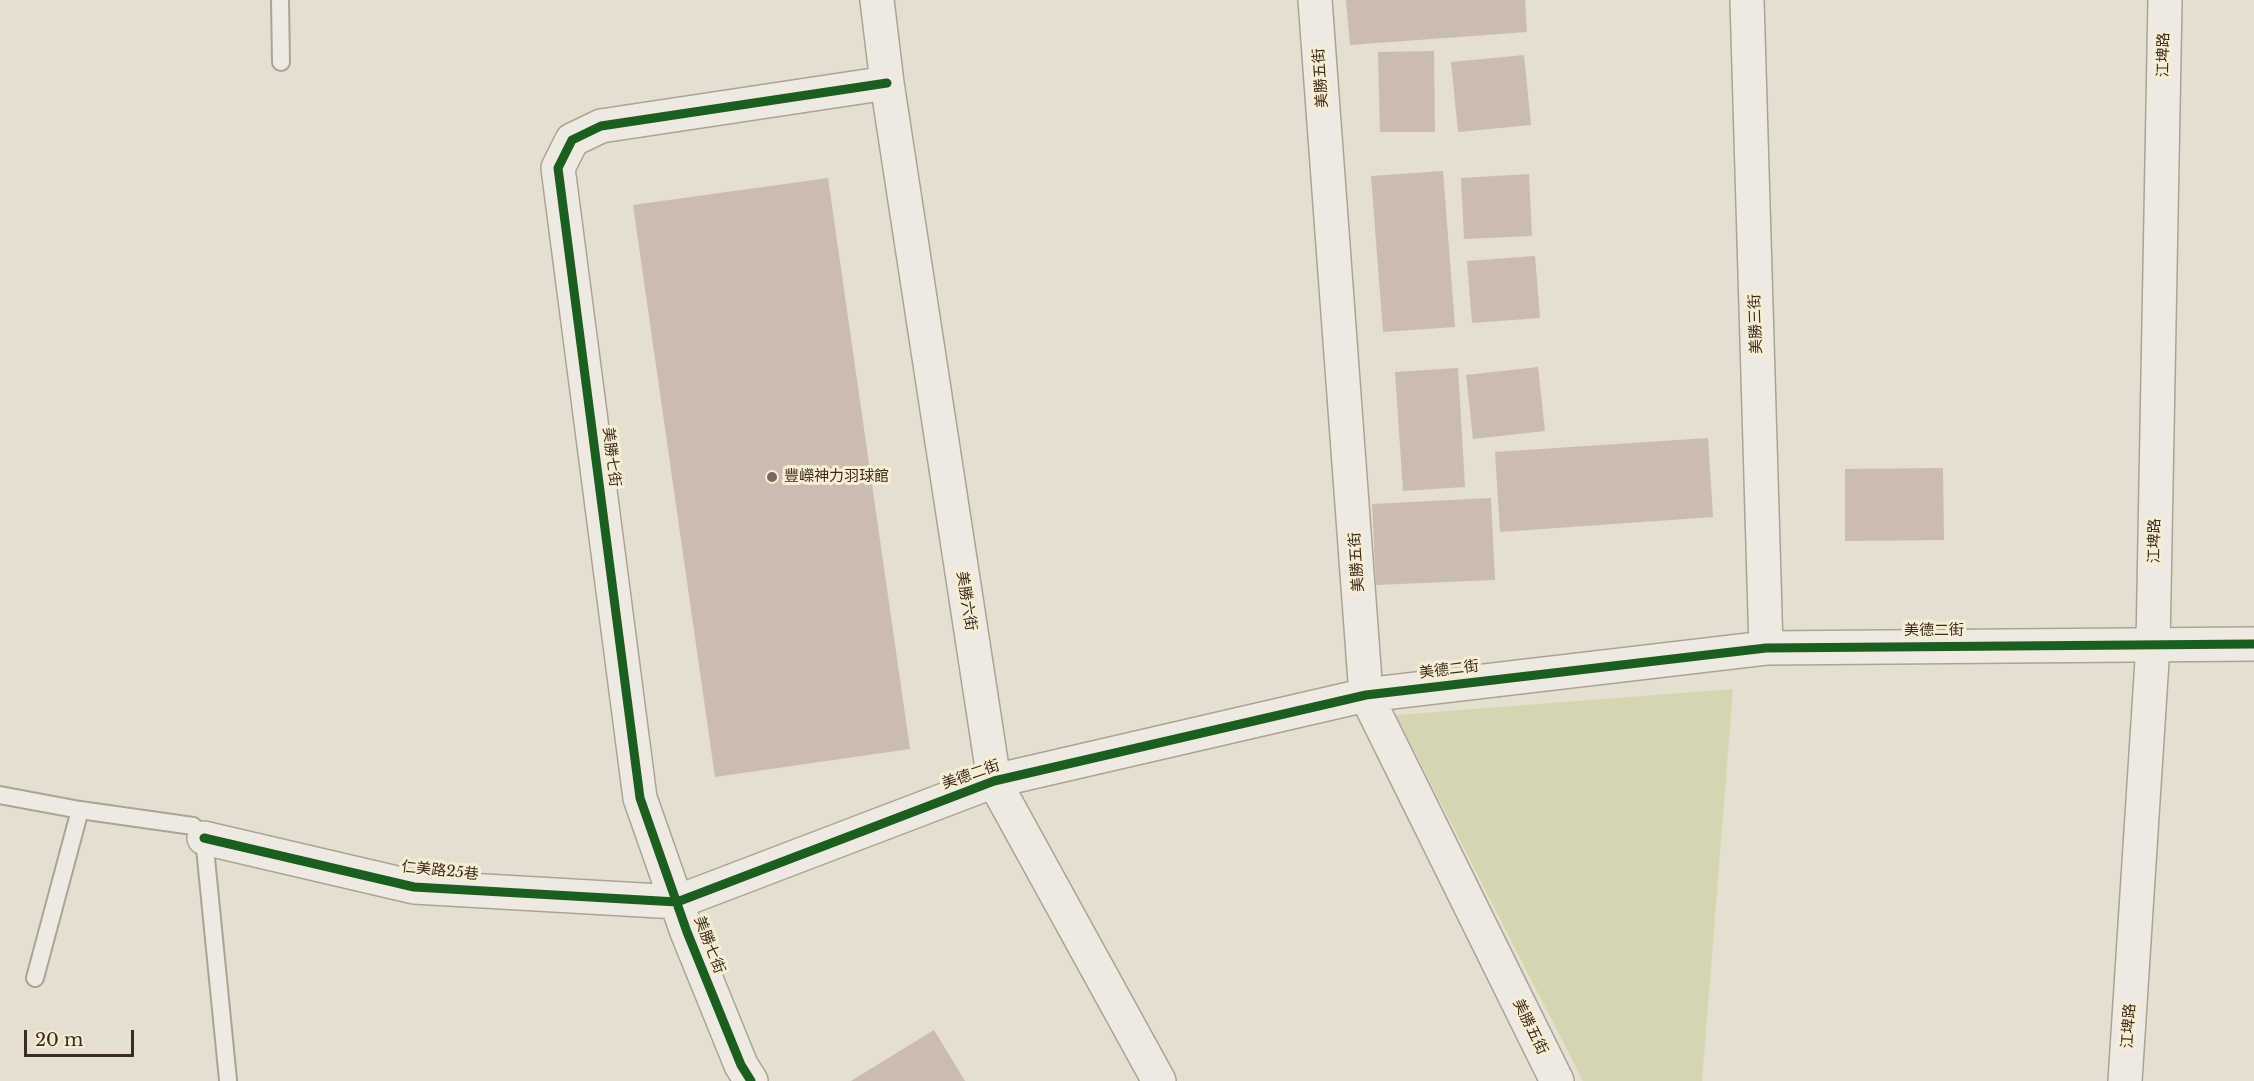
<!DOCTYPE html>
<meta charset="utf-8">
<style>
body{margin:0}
#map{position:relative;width:2254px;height:1081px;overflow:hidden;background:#e6decf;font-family:"Libre Baskerville",serif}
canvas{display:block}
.scale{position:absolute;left:24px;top:1030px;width:110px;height:27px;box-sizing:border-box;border:3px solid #3b2c1f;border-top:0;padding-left:8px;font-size:18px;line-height:21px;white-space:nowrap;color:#3b2c1f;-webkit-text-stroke:4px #f7edd5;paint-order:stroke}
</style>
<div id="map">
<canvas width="2254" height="1081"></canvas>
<div class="scale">20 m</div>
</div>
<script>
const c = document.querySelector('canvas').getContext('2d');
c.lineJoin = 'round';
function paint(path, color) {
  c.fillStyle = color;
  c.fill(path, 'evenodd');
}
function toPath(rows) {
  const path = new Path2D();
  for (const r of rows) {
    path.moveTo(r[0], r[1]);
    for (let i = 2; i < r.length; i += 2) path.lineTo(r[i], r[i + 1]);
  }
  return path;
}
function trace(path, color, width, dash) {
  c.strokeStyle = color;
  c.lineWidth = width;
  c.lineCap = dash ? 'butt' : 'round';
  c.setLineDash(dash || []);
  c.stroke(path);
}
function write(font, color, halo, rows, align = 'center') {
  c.font = font + ' "Libre Baskerville","Noto Sans TC",serif';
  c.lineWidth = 6;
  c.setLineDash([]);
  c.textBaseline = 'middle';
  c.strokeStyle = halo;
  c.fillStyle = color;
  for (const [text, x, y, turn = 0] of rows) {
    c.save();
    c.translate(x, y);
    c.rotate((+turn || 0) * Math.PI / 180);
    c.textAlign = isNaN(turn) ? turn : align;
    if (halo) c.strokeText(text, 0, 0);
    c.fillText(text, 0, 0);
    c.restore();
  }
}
paint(toPath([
 [1733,689,1702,1081,1583,1081,1396,715]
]), '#d6d5b1');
paint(toPath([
 [1346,0,1525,0,1527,32,1350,45],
 [1434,51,1435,132,1380,132,1378,52],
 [1524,55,1531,125,1458,132,1451,62],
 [1443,171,1455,327,1383,332,1371,176],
 [1529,174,1532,236,1464,239,1461,178],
 [828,178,910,749,715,777,633,205],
 [1535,256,1540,318,1472,323,1467,261],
 [1538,367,1545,431,1473,439,1466,375],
 [1458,368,1465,487,1403,491,1395,372],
 [1708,438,1713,517,1500,532,1495,452],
 [1943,468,1944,540,1845,541,1845,469],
 [1491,498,1495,580,1376,585,1372,504],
 [934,1030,965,1081,851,1081]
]), '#cabdb0');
const lane = toPath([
 [280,0,281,62],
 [0,795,80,810,193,826,204,838,228,1080],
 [35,978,80,810]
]);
const street = toPath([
 [877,0,887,83,994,781,1159,1081],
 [1315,0,1366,695,1557,1081],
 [1747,0,1766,648],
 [204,838,414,887,677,902,994,781,1366,695,1766,648,2254,644],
 [751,1081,741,1065,687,932,640,798,558,168,572,140,601,126,887,83],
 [2125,1081,2153,645,2165,0]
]);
trace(lane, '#aba397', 20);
trace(street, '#aba397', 36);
trace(lane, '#eeeae1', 16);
trace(street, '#eeeae1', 33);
trace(toPath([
 [204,838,414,887,677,902,994,781,1366,695,1766,648,2254,644],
 [751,1081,741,1065,687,932,640,798,558,168,572,140,601,126,887,83]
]), '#1b5e20', 9);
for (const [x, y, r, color] of [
 [772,477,6,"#776a5d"]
]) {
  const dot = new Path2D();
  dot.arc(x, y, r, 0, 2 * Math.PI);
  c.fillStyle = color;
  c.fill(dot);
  trace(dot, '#f7edd5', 2);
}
write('15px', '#3b2c1f', '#f7edd5', [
 ["江埤路",2164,55,-89],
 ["美勝五街",1321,78,-94],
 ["美勝三街",1756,324,-92],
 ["美勝七街",611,457,83],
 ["江埤路",2155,541,-89],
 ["美勝五街",1357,562,-94],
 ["美勝六街",966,601,81],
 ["美德二街",1934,631],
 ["美德二街",1449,670,-7],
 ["美德二街",971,775,-19],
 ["仁美路25巷",440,871,6],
 ["美勝七街",709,945,69],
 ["江埤路",2129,1026,-86],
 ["美勝五街",1530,1027,64]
]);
write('15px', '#3b2c1f', '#f7edd5', [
 ["豐嶸神力羽球館",784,477]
], 'left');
</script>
